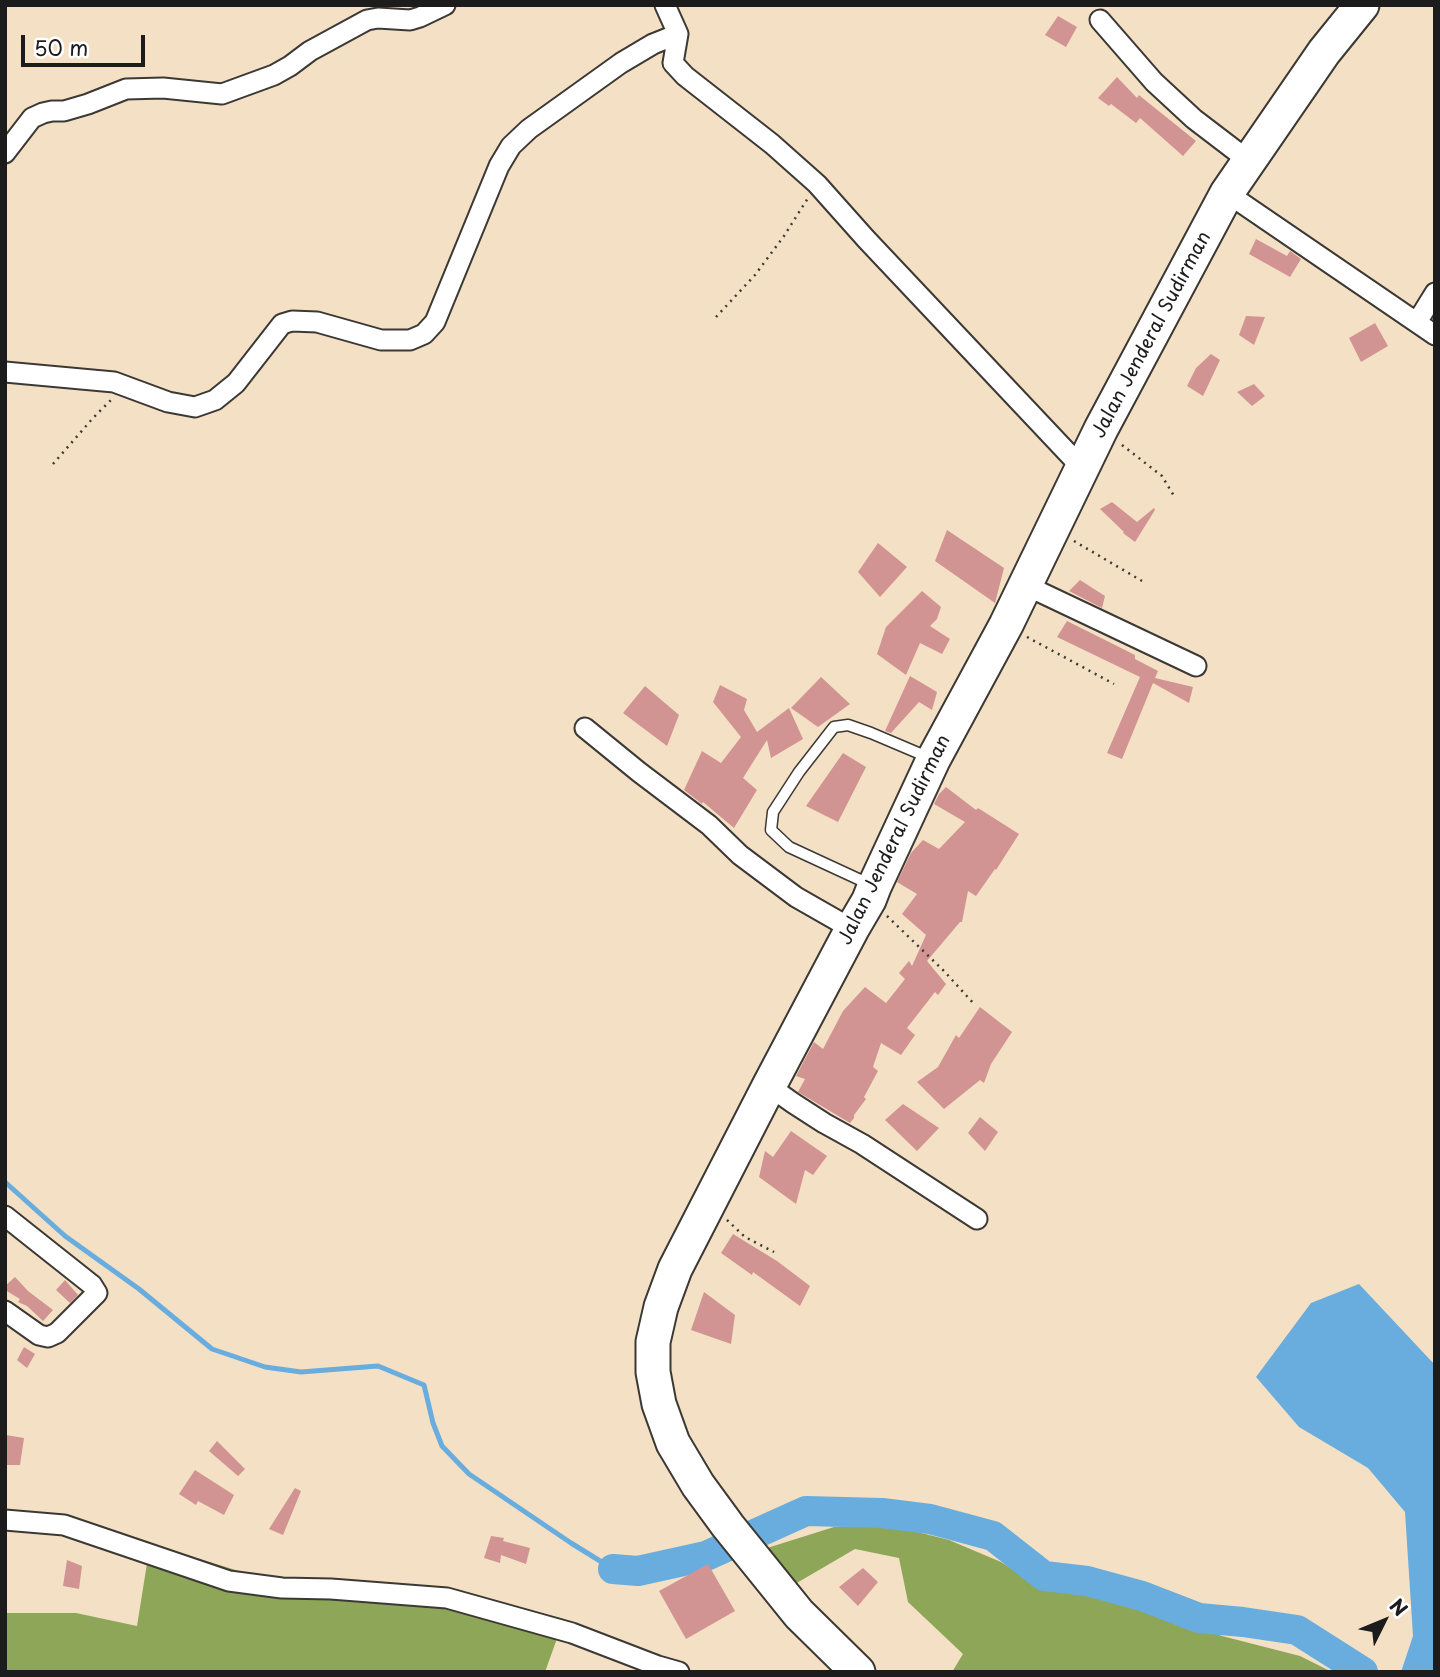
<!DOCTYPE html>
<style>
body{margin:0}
#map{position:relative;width:1440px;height:1677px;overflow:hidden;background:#f4e0c4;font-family:"Playpen Sans",sans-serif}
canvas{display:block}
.frame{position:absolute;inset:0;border:7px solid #1c1c1c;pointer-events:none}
.north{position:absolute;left:1349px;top:1586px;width:70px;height:70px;-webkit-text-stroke:5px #fff;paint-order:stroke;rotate:47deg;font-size:19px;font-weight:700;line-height:28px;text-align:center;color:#1c1c1c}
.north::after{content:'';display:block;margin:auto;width:24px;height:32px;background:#1c1c1c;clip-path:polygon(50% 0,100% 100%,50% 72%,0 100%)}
.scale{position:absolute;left:21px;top:35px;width:124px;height:32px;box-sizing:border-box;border:4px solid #1c1c1c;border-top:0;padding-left:9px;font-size:21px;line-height:24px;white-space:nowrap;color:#1c1c1c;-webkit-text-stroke:5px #fff;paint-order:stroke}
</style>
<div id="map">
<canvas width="1440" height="1677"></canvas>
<div class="frame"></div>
<div class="north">N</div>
<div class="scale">50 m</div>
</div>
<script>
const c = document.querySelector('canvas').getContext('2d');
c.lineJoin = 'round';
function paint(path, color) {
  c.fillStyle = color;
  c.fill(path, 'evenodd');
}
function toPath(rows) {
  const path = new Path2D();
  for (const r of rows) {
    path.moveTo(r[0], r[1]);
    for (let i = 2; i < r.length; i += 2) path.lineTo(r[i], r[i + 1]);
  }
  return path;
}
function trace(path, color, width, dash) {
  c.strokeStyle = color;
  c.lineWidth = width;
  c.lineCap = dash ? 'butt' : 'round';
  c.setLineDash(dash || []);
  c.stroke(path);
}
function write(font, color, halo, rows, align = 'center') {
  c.font = font + ' "Playpen Sans",sans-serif';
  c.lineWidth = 7;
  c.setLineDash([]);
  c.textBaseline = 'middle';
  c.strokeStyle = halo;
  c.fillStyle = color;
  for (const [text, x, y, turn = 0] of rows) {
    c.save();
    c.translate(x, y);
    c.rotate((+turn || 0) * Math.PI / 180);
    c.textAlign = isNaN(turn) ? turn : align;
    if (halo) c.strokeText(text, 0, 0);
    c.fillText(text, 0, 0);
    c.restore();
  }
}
paint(toPath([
 [834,1527,898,1527,949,1540,1001,1562,1035,1584,1130,1602,1222,1636,1300,1656,1332,1672,952,1672,963,1654,908,1602,899,1558,855,1549,795,1584,764,1549],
 [149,1551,187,1555,307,1592,500,1603,564,1619,545,1672,5,1672,5,1613,76,1613,137,1626]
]), '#8da658');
paint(toPath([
 [1359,1284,1435,1365,1435,1672,1401,1672,1413,1636,1405,1512,1368,1468,1299,1427,1256,1377,1311,1303]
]), '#68adde');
trace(toPath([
 [5,1182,65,1236,139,1289,212,1349,265,1367,301,1372,378,1366,424,1385,433,1423,442,1446,469,1474,571,1543,613,1569]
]), '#68adde', 5);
trace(toPath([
 [613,1569,638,1571,706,1556,806,1511,882,1513,930,1519,993,1536,1044,1576,1087,1581,1142,1596,1199,1618,1243,1622,1297,1630,1363,1672]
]), '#68adde', 30);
paint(toPath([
 [1058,16,1077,27,1066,47,1045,35],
 [1117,77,1137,98,1139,95,1150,104,1196,141,1183,156,1140,118,1136,123,1111,104,1109,106,1098,98],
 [1256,239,1287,256,1290,251,1301,259,1290,277,1249,254],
 [1246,316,1265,317,1254,345,1239,335],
 [1375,323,1388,346,1361,362,1349,338],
 [1211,354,1220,360,1203,396,1187,386,1196,368],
 [1254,384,1265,396,1252,406,1237,392],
 [1112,502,1137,522,1154,508,1155,510,1135,542,1123,533,1124,532,1100,509],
 [947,530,1004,568,995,603,935,561],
 [878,543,907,567,880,597,858,572],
 [1080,580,1105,596,1102,608,1069,591],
 [922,591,941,607,937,619,930,626,950,639,942,654,920,643,906,675,877,654,886,627],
 [1067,621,1135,655,1135,659,1158,671,1155,678,1193,687,1189,703,1153,683,1122,759,1107,753,1140,677,1057,637],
 [910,676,937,692,932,710,919,702,891,733,885,731],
 [821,677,850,704,818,727,791,708],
 [720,685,747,699,744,710,757,732,789,708,803,739,771,758,767,740,743,778,757,790,734,828,703,802,702,804,684,790,702,751,721,763,741,737,713,702],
 [645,686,679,715,667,746,623,713],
 [843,753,866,767,838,822,806,806],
 [946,787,976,810,978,808,1019,834,996,870,995,869,976,896,968,891,962,922,960,922,927,961,946,984,938,995,935,992,907,1028,915,1035,901,1055,881,1043,873,1067,878,1071,864,1097,866,1099,854,1115,854,1118,850,1123,798,1092,805,1079,796,1076,814,1042,823,1049,843,1011,865,987,886,1003,905,979,899,973,909,961,912,966,926,935,902,914,917,894,897,882,911,853,923,840,939,849,965,822,934,804,939,794],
 [980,1007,1012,1032,991,1064,984,1083,980,1080,944,1109,917,1082,938,1067,956,1035,959,1038],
 [903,1104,939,1128,917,1151,885,1120],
 [980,1117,998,1132,985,1151,968,1133],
 [791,1131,827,1156,813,1175,805,1170,796,1204,759,1177,765,1151,773,1157],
 [733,1234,777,1261,810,1286,800,1306,753,1272,752,1275,721,1253],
 [15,1277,28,1291,53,1310,43,1321,27,1306,18,1302,20,1299,5,1290,5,1286],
 [65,1280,78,1295,70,1303,56,1290],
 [704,1292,735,1315,731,1344,691,1330],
 [24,1347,35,1354,27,1368,17,1360],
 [6,1435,24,1438,20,1465,5,1465],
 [217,1441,245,1469,238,1476,209,1451],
 [195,1470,234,1495,224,1515,198,1501,196,1505,179,1494],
 [295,1488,301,1491,283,1535,269,1529],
 [491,1536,504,1538,503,1541,530,1548,526,1564,501,1555,500,1563,484,1558],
 [67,1560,82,1566,79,1589,63,1586],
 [708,1564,735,1611,686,1639,659,1591],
 [863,1568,878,1582,858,1606,839,1587]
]), '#d19492');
const service = toPath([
 [869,884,789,847,771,830,773,812,799,772,834,727,848,725,871,733,930,758]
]);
const minor = toPath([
 [665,5,678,34,673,63,685,76,772,144,817,184,866,239,1082,468],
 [1100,20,1154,82,1194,119,1249,161],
 [5,153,32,118,43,113,52,111,64,111,88,104,126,89,163,88,222,94,274,75,290,66,310,51,367,20,378,18,410,20,420,17,445,5],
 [1227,193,1435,335],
 [1417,322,1435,293],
 [5,372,114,382,168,402,195,407,215,400,236,383,282,324,292,321,317,322,381,340,410,340,424,334,435,322,499,166,511,146,529,129,621,63,653,44,678,34],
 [1025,585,1196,666],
 [585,728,639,772,709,825,740,855,796,897,852,929],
 [769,1086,793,1103,824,1123,862,1144,977,1219],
 [5,1216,92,1285,97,1293,57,1333,48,1337,39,1335,5,1311],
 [5,1520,64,1525,229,1581,282,1588,331,1589,447,1598,572,1633,658,1666,679,1672]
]);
const trunk = toPath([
 [858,1672,799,1614,728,1526,698,1485,673,1443,659,1404,653,1372,653,1342,661,1307,675,1269,769,1086,852,929,869,900,874,887,933,760,1006,625,1101,429,1227,193,1324,52,1362,5]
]);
trace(service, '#3c3935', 13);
trace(minor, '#3c3935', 23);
trace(trunk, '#3c3935', 37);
trace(toPath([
 [716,317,755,275,784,236,808,198],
 [1122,445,1162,476,1174,496],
 [53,464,93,418,111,400],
 [1074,541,1142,581],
 [1027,637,1114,684],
 [887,916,944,971,974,1004],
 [727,1220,745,1237,774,1252]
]), '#3c3935', 2.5, [2, 5]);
trace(service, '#fff', 10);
trace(minor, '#fff', 19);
trace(trunk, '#fff', 33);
write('19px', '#1c1c1c', '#fff', [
 ["Jalan Jenderal Sudirman",1152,335,-62],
 ["Jalan Jenderal Sudirman",895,840,-64]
]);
</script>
